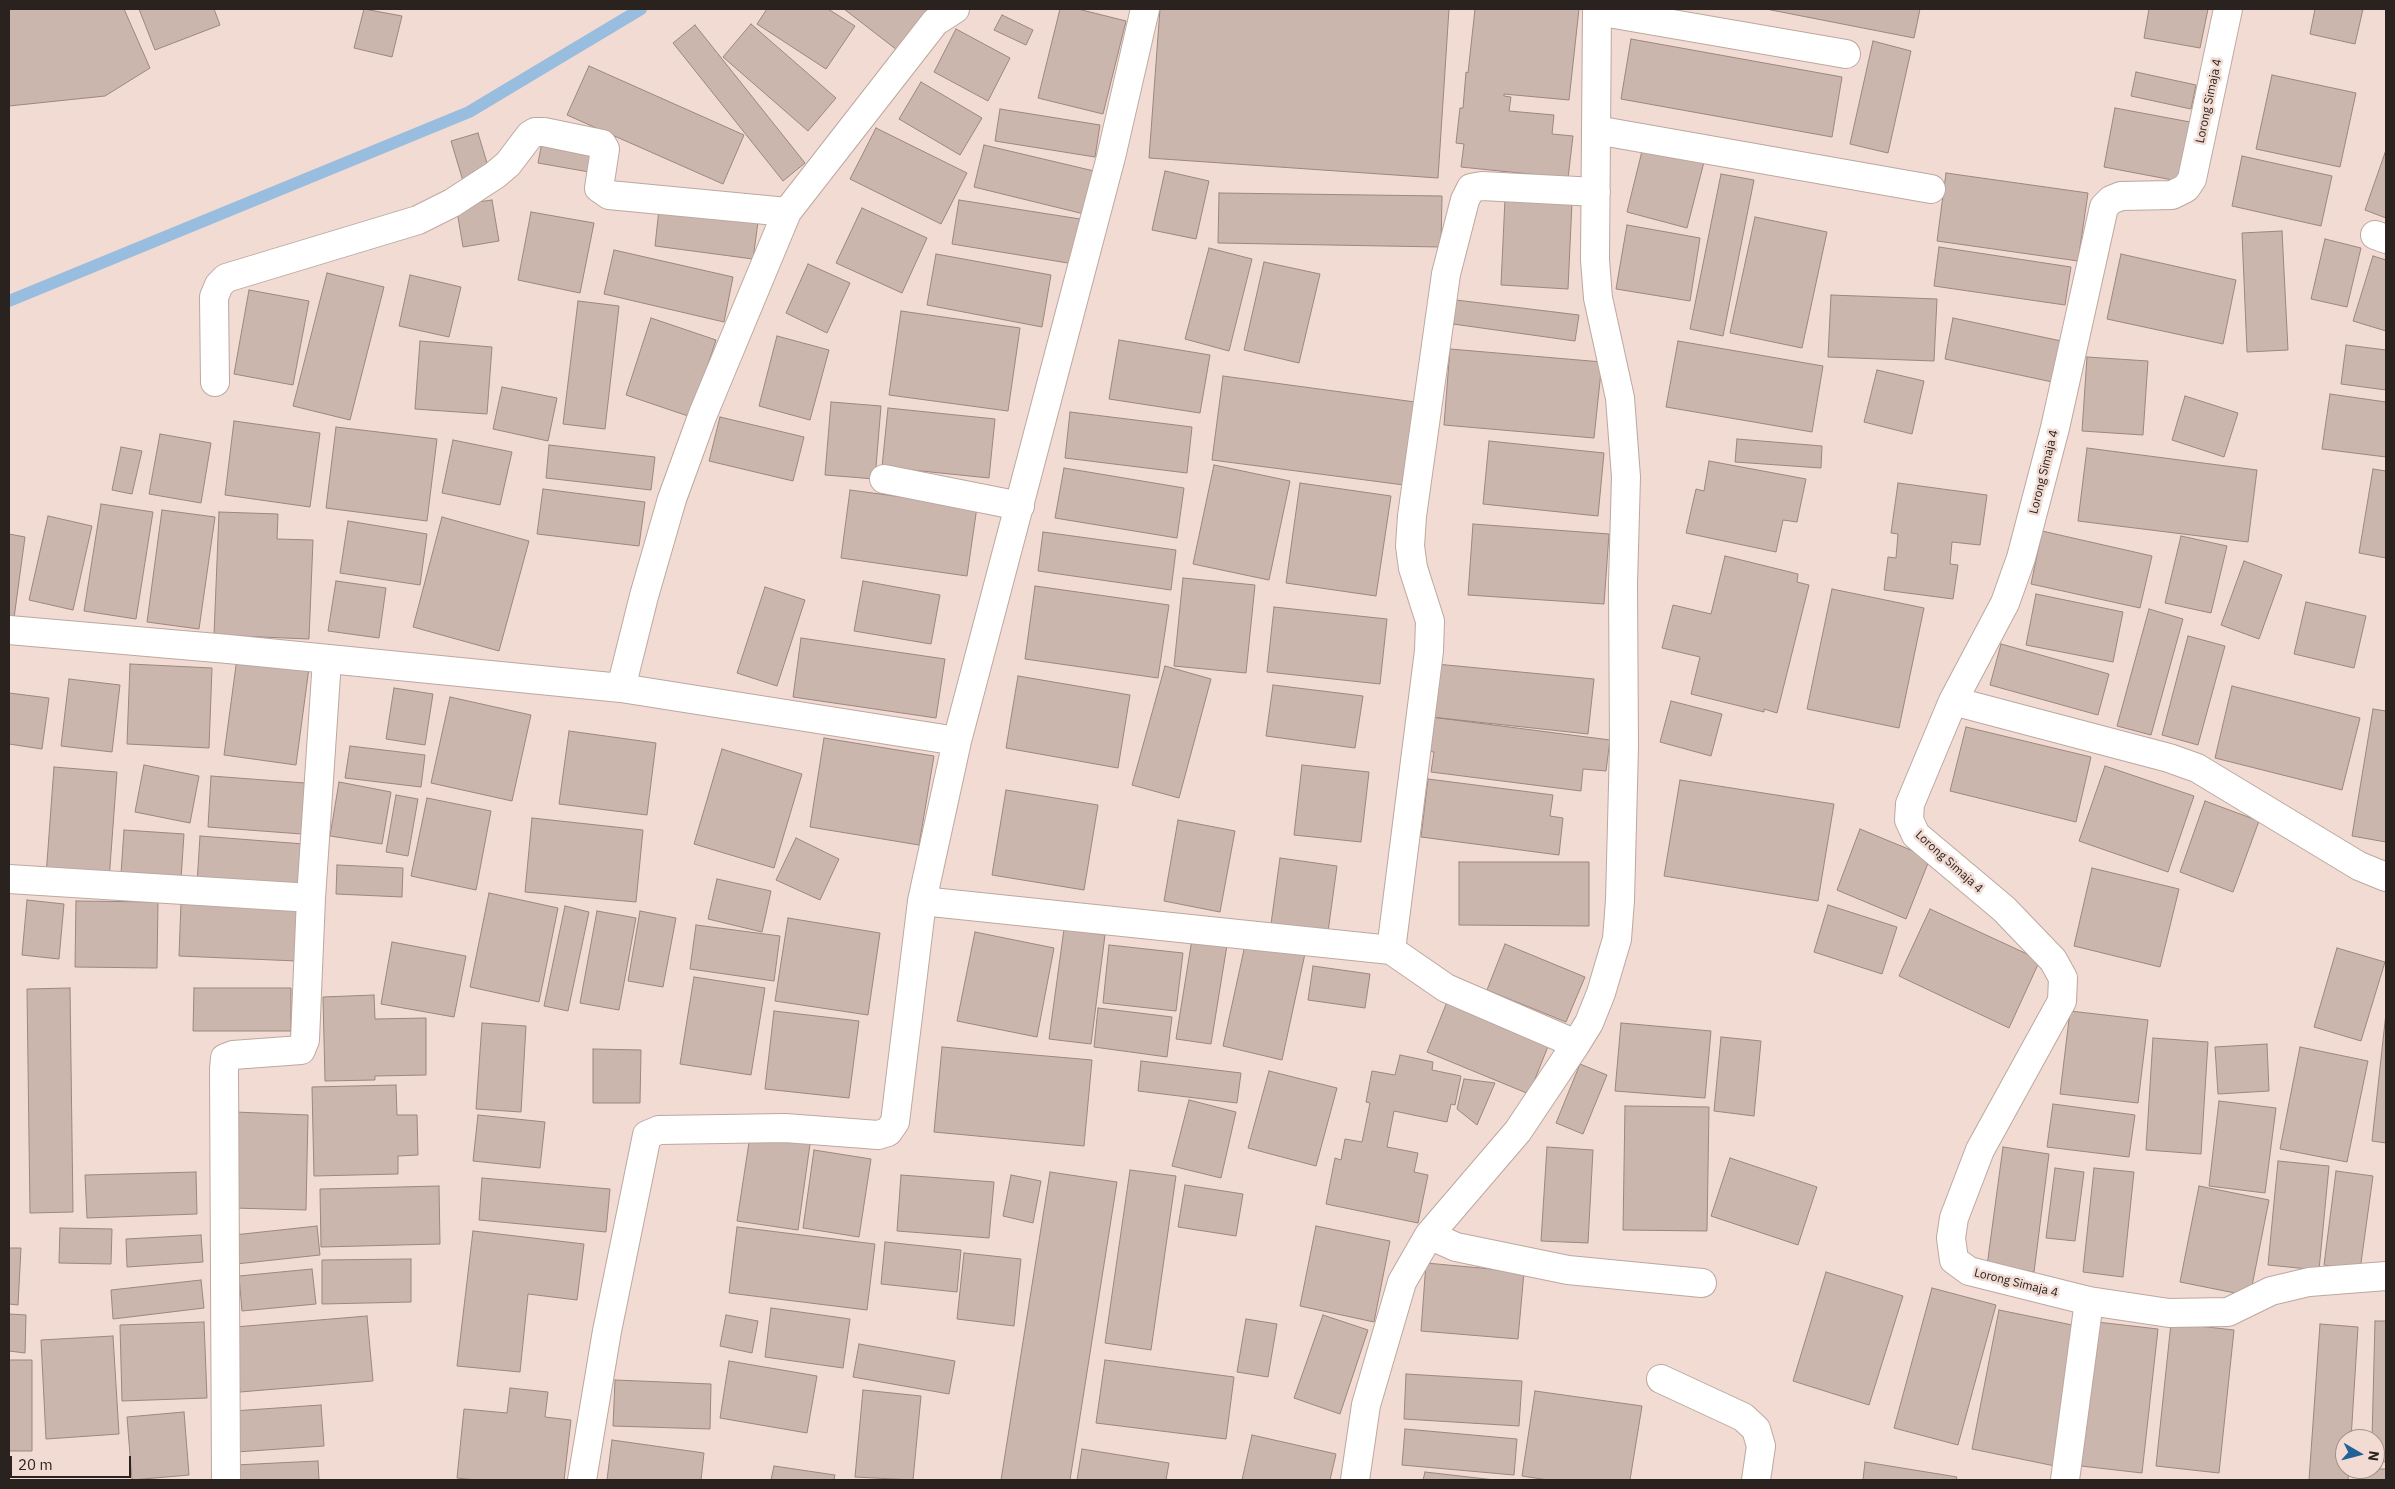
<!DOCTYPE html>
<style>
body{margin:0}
#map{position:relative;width:2395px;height:1489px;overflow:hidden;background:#f1dbd2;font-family:"IBM Plex Sans",sans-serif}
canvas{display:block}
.frame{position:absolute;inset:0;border:10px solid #2a221f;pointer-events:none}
.north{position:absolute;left:2335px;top:1429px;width:50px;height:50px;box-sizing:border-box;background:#f1dbd2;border:1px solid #a1918a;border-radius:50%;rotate:98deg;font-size:14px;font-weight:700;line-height:20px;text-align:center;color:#2a221f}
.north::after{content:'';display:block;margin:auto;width:18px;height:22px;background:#216398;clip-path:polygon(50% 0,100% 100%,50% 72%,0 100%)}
.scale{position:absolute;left:10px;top:1456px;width:121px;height:22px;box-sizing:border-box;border:2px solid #2a221f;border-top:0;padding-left:6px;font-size:15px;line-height:18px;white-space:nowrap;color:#2a221f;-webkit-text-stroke:4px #f1dbd2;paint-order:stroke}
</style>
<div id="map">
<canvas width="2395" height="1489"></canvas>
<div class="frame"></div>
<div class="north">N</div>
<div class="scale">20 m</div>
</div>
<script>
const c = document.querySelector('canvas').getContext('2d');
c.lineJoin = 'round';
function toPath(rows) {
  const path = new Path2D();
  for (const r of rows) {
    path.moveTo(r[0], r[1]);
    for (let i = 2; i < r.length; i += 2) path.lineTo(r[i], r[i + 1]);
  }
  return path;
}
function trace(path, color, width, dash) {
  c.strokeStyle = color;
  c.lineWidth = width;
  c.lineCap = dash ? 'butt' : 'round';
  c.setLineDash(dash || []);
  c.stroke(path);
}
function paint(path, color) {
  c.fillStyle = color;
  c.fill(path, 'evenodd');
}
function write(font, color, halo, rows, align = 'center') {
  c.font = font + ' "IBM Plex Sans",sans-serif';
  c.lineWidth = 5;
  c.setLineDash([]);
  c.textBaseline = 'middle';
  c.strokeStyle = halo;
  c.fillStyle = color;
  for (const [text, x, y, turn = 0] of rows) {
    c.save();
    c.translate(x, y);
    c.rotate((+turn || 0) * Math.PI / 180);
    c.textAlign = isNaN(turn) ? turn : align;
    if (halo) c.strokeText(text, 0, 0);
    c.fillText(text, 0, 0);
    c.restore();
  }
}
trace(toPath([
 [9,301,469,112,641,9]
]), '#99bddf', 12);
const building = toPath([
 [9,9,124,9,150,68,105,96,9,106,9,9],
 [139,9,214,9,220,25,155,50,139,9],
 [364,9,402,16,392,57,354,48,364,9],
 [767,9,828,9,855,26,826,69,757,24,767,9],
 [844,9,928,9,897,50,844,9],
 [1060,9,1078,9,1126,21,1103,114,1038,98,1060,9],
 [1160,9,1449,9,1438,178,1149,158,1160,9],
 [1475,9,1579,9,1569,100,1504,94,1504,96,1511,97,1509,111,1554,115,1552,134,1573,136,1568,178,1461,167,1464,144,1456,143,1460,108,1463,108,1466,72,1468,73,1475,9],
 [1766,9,1920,9,1914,38,1766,9],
 [2149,9,2208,9,2200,48,2144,38,2149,9],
 [2315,9,2363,9,2355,44,2310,34,2315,9],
 [1002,15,1033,30,1026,45,994,30,1002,15],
 [751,24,836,98,808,131,723,57,751,24],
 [695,25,805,163,783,181,673,43,695,25],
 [956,29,1010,58,988,101,934,72,956,29],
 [1631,39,1842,77,1832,137,1621,99,1631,39],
 [1873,41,1911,51,1888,153,1850,144,1873,41],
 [589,66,744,135,723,184,567,115,589,66],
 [2136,72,2196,85,2191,109,2131,96,2136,72],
 [2272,75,2356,93,2340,167,2256,149,2272,75],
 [921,82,982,118,960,155,899,119,921,82],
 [2115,108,2190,122,2178,181,2104,167,2115,108],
 [1000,109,1100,125,1095,157,995,141,1000,109],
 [876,128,967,173,941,224,850,179,876,128],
 [478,133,490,173,463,181,451,141,478,133],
 [543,137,599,147,595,173,538,163,543,137],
 [984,145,1094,171,1084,214,974,187,984,145],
 [1643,147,1704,162,1687,228,1627,212,1643,147],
 [2386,150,2386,218,2365,210,2386,150],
 [2242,156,2332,176,2321,226,2232,206,2242,156],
 [1165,171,1209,181,1196,239,1152,230,1165,171],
 [1946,173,2088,193,2078,261,1937,241,1946,173],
 [1721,174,1754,180,1723,336,1690,329,1721,174],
 [1219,193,1442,196,1441,247,1218,243,1219,193],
 [1505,199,1572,202,1568,289,1501,285,1505,199],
 [492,200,499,241,463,247,456,205,492,200],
 [959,200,1080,219,1074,264,952,244,959,200],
 [862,208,927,238,902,293,836,263,862,208],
 [659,209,758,222,753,259,655,246,659,209],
 [531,212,594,223,580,293,518,280,531,212],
 [1755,217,1827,232,1802,348,1730,333,1755,217],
 [1627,225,1700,238,1690,301,1616,289,1627,225],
 [2282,231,2288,350,2247,352,2242,233,2282,231],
 [2325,239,2361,248,2347,307,2311,299,2325,239],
 [1939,247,2071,267,2065,305,1934,286,1939,247],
 [1209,248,1252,259,1229,351,1185,339,1209,248],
 [614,250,733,277,724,322,604,294,614,250],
 [936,254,1051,275,1042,327,927,305,936,254],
 [2121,254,2236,280,2223,344,2107,319,2121,254],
 [2373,256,2386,260,2386,331,2353,321,2373,256],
 [1264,262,1320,274,1299,363,1244,350,1264,262],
 [808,264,850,283,827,333,786,313,808,264],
 [327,273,384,287,350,420,293,406,327,273],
 [410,275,461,287,449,337,399,326,410,275],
 [249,290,309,301,293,385,234,374,249,290],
 [1831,295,1937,299,1934,361,1828,357,1831,295],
 [1456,300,1579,315,1575,341,1453,324,1456,300],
 [578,301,619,306,605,429,563,424,578,301],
 [901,311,1020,328,1008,411,889,395,901,311],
 [651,318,716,340,691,417,626,395,651,318],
 [1953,318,2066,342,2057,383,1945,359,1953,318],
 [777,336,829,350,810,420,759,406,777,336],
 [1119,340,1210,355,1200,413,1109,399,1119,340],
 [420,341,492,347,487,414,415,409,420,341],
 [1678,341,1823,366,1812,432,1666,407,1678,341],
 [2346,345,2386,350,2386,390,2341,384,2346,345],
 [1450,349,1602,362,1594,438,1444,425,1450,349],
 [2087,357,2148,361,2143,435,2082,431,2087,357],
 [1877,370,1924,381,1912,434,1864,422,1877,370],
 [1223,376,1415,402,1404,485,1212,460,1223,376],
 [502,387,557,398,548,441,493,429,502,387],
 [2330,394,2386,402,2386,457,2322,449,2330,394],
 [2185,396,2238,413,2224,457,2172,440,2185,396],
 [831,402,881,406,875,479,825,475,831,402],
 [888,408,995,419,989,478,882,467,888,408],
 [1070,412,1192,427,1187,473,1065,458,1070,412],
 [720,417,804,437,793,481,709,461,720,417],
 [234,421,320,433,310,507,225,495,234,421],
 [336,427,437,439,427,521,326,508,336,427],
 [160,434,211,443,201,503,149,494,160,434],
 [1737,439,1822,446,1821,468,1735,462,1737,439],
 [453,440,512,452,500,505,442,493,453,440],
 [1489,441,1604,453,1598,516,1483,504,1489,441],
 [549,445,655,457,651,490,546,478,549,445],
 [121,447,142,451,132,494,112,490,121,447],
 [2087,448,2257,470,2248,542,2078,521,2087,448],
 [1709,461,1806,479,1797,522,1783,520,1776,552,1686,533,1696,489,1704,491,1709,461],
 [1214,465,1290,481,1269,580,1193,564,1214,465],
 [1064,468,1184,488,1177,538,1055,518,1064,468],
 [2373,469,2386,471,2386,558,2359,553,2373,469],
 [1300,483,1391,496,1376,596,1286,583,1300,483],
 [1898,483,1987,495,1980,545,1952,542,1950,564,1958,565,1953,599,1884,590,1888,557,1896,558,1898,534,1891,533,1898,483],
 [543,489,645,502,639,546,537,534,543,489],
 [850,490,977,507,967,576,841,558,850,490],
 [101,504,153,512,136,619,84,611,101,504],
 [162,510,215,517,199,629,147,622,162,510],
 [219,512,278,514,277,539,313,540,309,639,214,635,219,512],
 [48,516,92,526,73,610,29,600,48,516],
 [442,517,529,541,499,651,413,627,442,517],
 [348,521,427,534,420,585,340,573,348,521],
 [1473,524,1609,534,1604,604,1468,595,1473,524],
 [2042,531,2152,556,2140,608,2031,584,2042,531],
 [1043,532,1176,550,1171,590,1038,571,1043,532],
 [9,534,25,537,14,618,9,617,9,534],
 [2181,536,2227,546,2211,613,2165,603,2181,536],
 [1725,556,1798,574,1797,582,1809,585,1777,713,1764,709,1764,712,1691,694,1700,657,1662,648,1673,605,1711,614,1725,556],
 [2244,561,2282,575,2259,639,2221,625,2244,561],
 [1183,578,1255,585,1246,673,1174,666,1183,578],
 [336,581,386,588,379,638,328,631,336,581],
 [863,581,940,595,931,644,854,631,863,581],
 [1035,586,1169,605,1158,678,1025,659,1035,586],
 [765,587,805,600,777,686,737,673,765,587],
 [1832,589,1924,608,1899,728,1807,709,1832,589],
 [2036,594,2123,612,2113,662,2026,645,2036,594],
 [2306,602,2366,616,2354,668,2294,654,2306,602],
 [1274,607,1387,619,1380,684,1267,672,1274,607],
 [2149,609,2183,619,2151,735,2117,726,2149,609],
 [2188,636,2225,646,2198,745,2162,735,2188,636],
 [801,638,945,659,936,718,793,697,801,638],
 [2001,644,2109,674,2098,715,1990,685,2001,644],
 [237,658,309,668,296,765,224,755,237,658],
 [130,664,212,668,209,748,127,744,130,664],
 [1436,664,1594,679,1588,734,1431,717,1436,664],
 [1165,666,1211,679,1179,798,1132,785,1165,666],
 [1018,676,1130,695,1118,768,1006,748,1018,676],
 [69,679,120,685,112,752,61,746,69,679],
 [1273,685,1363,696,1355,748,1266,736,1273,685],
 [2232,686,2360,718,2342,790,2215,758,2232,686],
 [394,688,433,694,425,745,386,739,394,688],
 [9,693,49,698,42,749,9,744,9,693],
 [450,697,531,715,512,801,431,783,450,697],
 [1671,701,1722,714,1711,756,1660,742,1671,701],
 [2373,709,2386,711,2386,842,2352,836,2373,709],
 [1431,717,1610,740,1606,771,1583,769,1581,791,1431,772,1434,752,1427,751,1431,717],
 [1966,727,2091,757,2076,822,1950,791,1966,727],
 [569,731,656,743,647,815,559,804,569,731],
 [824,738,934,756,919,845,810,827,824,738],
 [350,746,425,755,421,787,345,778,350,746],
 [722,749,802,774,774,868,694,844,722,749],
 [144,765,199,776,190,823,135,812,144,765],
 [1302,765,1369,772,1361,842,1294,835,1302,765],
 [2105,766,2194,796,2168,872,2079,841,2105,766],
 [54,767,117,772,109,880,46,876,54,767],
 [211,776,305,783,302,834,208,827,211,776],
 [1428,779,1553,795,1550,816,1563,818,1559,855,1421,837,1428,779],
 [1680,780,1834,804,1818,901,1664,876,1680,780],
 [339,782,391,792,382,844,330,836,339,782],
 [1006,790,1098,805,1084,890,992,875,1006,790],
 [396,795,418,799,408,856,386,852,396,795],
 [427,798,491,811,476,890,411,876,427,798],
 [2205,801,2259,821,2233,892,2180,872,2205,801],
 [532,818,643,830,636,902,525,892,532,818],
 [1178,820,1235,831,1220,912,1164,901,1178,820],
 [1860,829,1930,858,1906,919,1837,890,1860,829],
 [124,830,184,834,181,879,121,874,124,830],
 [200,836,304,844,301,892,197,884,200,836],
 [796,838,839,859,820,900,776,880,796,838],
 [1280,858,1337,866,1328,932,1271,924,1280,858],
 [1459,862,1589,862,1589,926,1459,925,1459,862],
 [337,865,403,868,402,897,336,894,337,865],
 [2092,868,2179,889,2160,967,2074,946,2092,868],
 [717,879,771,891,762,932,708,919,717,879],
 [489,893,558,908,539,1002,470,987,489,893],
 [27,900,64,904,59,959,22,955,27,900],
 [76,901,158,902,157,968,75,967,76,901],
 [181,903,299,908,297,961,179,956,181,903],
 [1828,905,1897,927,1882,974,1814,952,1828,905],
 [565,906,589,912,568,1011,544,1006,565,906],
 [1930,909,2040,960,2009,1028,1899,976,1930,909],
 [597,911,636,918,619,1010,580,1003,597,911],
 [640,911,676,918,663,987,628,981,640,911],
 [788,918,880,933,868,1015,775,1001,788,918],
 [696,925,780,936,774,981,690,969,696,925],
 [1064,929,1105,935,1091,1044,1049,1039,1064,929],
 [975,932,1054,948,1037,1037,957,1021,975,932],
 [1247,936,1306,949,1282,1060,1223,1046,1247,936],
 [1192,939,1227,945,1211,1044,1176,1039,1192,939],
 [392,942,466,956,454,1017,381,1004,392,942],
 [1505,944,1585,977,1566,1022,1487,990,1505,944],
 [1109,945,1183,953,1176,1011,1103,1003,1109,945],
 [2337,948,2385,962,2361,1041,2314,1027,2337,948],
 [1313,966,1370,974,1365,1008,1308,1000,1313,966],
 [694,977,765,988,751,1075,680,1064,694,977],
 [70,988,73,1212,30,1213,27,989,70,988],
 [194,988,291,988,291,1031,193,1031,194,988],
 [374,995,375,1019,426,1018,426,1075,375,1076,375,1080,325,1081,323,997,374,995],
 [1447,1002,1549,1044,1529,1094,1427,1052,1447,1002],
 [1098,1008,1172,1017,1167,1057,1094,1047,1098,1008],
 [774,1011,859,1021,849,1098,765,1089,774,1011],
 [2070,1011,2148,1020,2138,1103,2060,1094,2070,1011],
 [2386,1013,2386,1143,2372,1141,2386,1013],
 [482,1023,526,1026,521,1112,476,1109,482,1023],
 [1621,1023,1711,1031,1705,1098,1615,1091,1621,1023],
 [1721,1037,1761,1041,1754,1116,1714,1111,1721,1037],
 [2153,1038,2208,1042,2201,1154,2146,1150,2153,1038],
 [2267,1044,2269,1091,2218,1094,2215,1047,2267,1044],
 [942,1047,1092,1060,1084,1146,934,1132,942,1047],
 [2300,1047,2368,1061,2347,1162,2280,1149,2300,1047],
 [593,1049,641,1050,640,1103,593,1103,593,1049],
 [1400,1055,1433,1062,1432,1070,1461,1076,1455,1105,1451,1104,1447,1122,1394,1111,1387,1147,1418,1153,1414,1172,1428,1175,1418,1223,1326,1204,1335,1158,1341,1160,1345,1139,1362,1142,1370,1103,1366,1102,1372,1071,1395,1075,1400,1055],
 [1141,1061,1241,1073,1237,1103,1138,1091,1141,1061],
 [1580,1064,1607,1075,1583,1134,1556,1123,1580,1064],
 [1269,1071,1337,1088,1316,1166,1248,1148,1269,1071],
 [1464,1079,1495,1083,1477,1125,1457,1109,1464,1079],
 [396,1085,397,1115,417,1115,418,1155,398,1156,398,1174,314,1176,312,1087,396,1085],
 [1189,1100,1236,1112,1221,1178,1172,1166,1189,1100],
 [2219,1101,2276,1108,2265,1193,2209,1186,2219,1101],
 [2053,1104,2135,1115,2129,1157,2047,1147,2053,1104],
 [1625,1106,1709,1107,1707,1231,1623,1230,1625,1106],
 [235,1112,308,1115,306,1210,233,1208,235,1112],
 [478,1115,545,1122,540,1168,473,1161,478,1115],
 [750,1136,810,1144,798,1230,737,1221,750,1136],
 [1547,1147,1593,1150,1588,1243,1541,1241,1547,1147],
 [2003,1147,2049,1154,2034,1272,1987,1266,2003,1147],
 [814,1150,871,1159,859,1237,803,1228,814,1150],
 [1730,1158,1817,1187,1798,1245,1711,1216,1730,1158],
 [2278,1161,2329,1166,2319,1270,2268,1265,2278,1161],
 [2055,1168,2084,1172,2075,1241,2046,1238,2055,1168],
 [2094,1168,2134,1172,2123,1277,2083,1272,2094,1168],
 [1130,1170,1176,1176,1151,1350,1105,1343,1130,1170],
 [2336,1171,2373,1176,2360,1270,2324,1265,2336,1171],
 [196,1172,197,1214,87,1218,85,1175,196,1172],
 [1050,1172,1117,1182,1070,1480,1001,1480,1050,1172],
 [901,1175,994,1182,989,1238,897,1231,901,1175],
 [1011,1175,1041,1181,1033,1223,1003,1216,1011,1175],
 [482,1178,610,1189,606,1232,479,1220,482,1178],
 [1185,1185,1243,1194,1236,1236,1178,1227,1185,1185],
 [439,1186,440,1244,321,1247,320,1189,439,1186],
 [2199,1186,2269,1200,2250,1296,2180,1282,2199,1186],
 [317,1226,320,1255,236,1264,234,1235,317,1226],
 [1316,1226,1390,1241,1374,1322,1300,1306,1316,1226],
 [737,1227,875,1244,867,1310,729,1293,737,1227],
 [60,1228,112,1229,111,1264,59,1263,60,1228],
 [473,1231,584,1244,577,1300,528,1294,520,1372,457,1366,473,1231],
 [201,1235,203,1262,127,1267,126,1239,201,1235],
 [885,1242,961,1250,957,1292,881,1284,885,1242],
 [9,1248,21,1248,18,1305,9,1304,9,1248],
 [964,1253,1021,1259,1014,1326,957,1319,964,1253],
 [411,1259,411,1302,322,1304,322,1260,411,1259],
 [1426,1263,1524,1272,1518,1339,1421,1331,1426,1263],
 [312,1269,316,1304,242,1311,239,1276,312,1269],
 [1826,1272,1903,1296,1869,1405,1793,1381,1826,1272],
 [201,1280,204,1308,113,1319,111,1290,201,1280],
 [1932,1288,1996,1305,1958,1445,1894,1428,1932,1288],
 [771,1308,850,1319,843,1368,765,1357,771,1308],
 [1999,1310,2082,1327,2055,1466,1972,1449,1999,1310],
 [9,1314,26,1315,25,1353,9,1351,9,1314],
 [726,1315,758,1321,752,1353,720,1346,726,1315],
 [1323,1315,1368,1330,1340,1414,1294,1398,1323,1315],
 [367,1316,373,1381,240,1392,235,1327,367,1316],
 [1246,1319,1277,1324,1268,1377,1237,1372,1246,1319],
 [2375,1321,2386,1321,2386,1462,2375,1461,2375,1439,2372,1439,2375,1321],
 [204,1322,207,1398,122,1401,120,1325,204,1322],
 [2097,1322,2158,1329,2142,1473,2081,1466,2097,1322],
 [2171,1323,2234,1330,2219,1473,2156,1466,2171,1323],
 [2320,1324,2358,1327,2351,1439,2345,1439,2345,1469,2349,1469,2348,1480,2309,1480,2320,1324],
 [113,1336,119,1434,46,1439,41,1340,113,1336],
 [859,1344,955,1361,949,1394,853,1377,859,1344],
 [9,1360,32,1360,32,1451,9,1451,9,1360],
 [1105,1360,1234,1377,1226,1439,1096,1423,1105,1360],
 [729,1361,817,1376,807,1433,720,1418,729,1361],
 [1406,1374,1522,1381,1519,1426,1404,1419,1406,1374],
 [615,1380,711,1384,710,1429,613,1426,615,1380],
 [510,1388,548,1392,545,1417,571,1420,564,1480,476,1480,457,1478,464,1409,507,1413,510,1388],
 [863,1390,921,1396,913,1480,855,1477,863,1390],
 [1535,1391,1642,1406,1630,1480,1548,1480,1522,1476,1535,1391],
 [321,1405,324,1446,236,1452,233,1411,321,1405],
 [184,1412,189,1475,132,1480,127,1417,184,1412],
 [1405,1429,1517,1439,1514,1475,1402,1465,1405,1429],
 [1252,1435,1336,1454,1330,1480,1242,1480,1252,1435],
 [612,1440,704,1453,701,1480,607,1480,612,1440],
 [1082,1449,1169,1463,1166,1480,1077,1480,1082,1449],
 [318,1461,319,1480,236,1480,235,1465,318,1461],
 [1865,1462,1957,1477,1956,1480,1863,1480,1865,1462],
 [774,1466,835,1475,834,1480,771,1480,774,1466],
 [2362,1469,2386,1469,2386,1480,2361,1480,2362,1469],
 [1425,1472,1495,1480,1423,1480,1425,1472]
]);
paint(building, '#cbb6ad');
trace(building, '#9b877f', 1);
const minor = toPath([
 [2228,9,2192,179,2186,188,2172,195,2121,196,2111,200,2104,207,2055,428,2021,558,2005,603,1953,701,1910,804,1909,820,1916,835,2004,909,2053,960,2063,978,2062,1001,1980,1150,1954,1218,1951,1238,1954,1260,1969,1271,2089,1301,2169,1313,2228,1312,2271,1291,2309,1282,2386,1276],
 [1597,11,1846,54],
 [1596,130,1931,189],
 [2375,235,2386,239],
 [215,382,214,297,219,285,226,278,418,220,452,203,495,175,508,164,530,135,535,132,544,132,602,144,605,149,599,188,609,195,787,212],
 [884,479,1020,506],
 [9,630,228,649,621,688,957,741],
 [621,688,644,596,672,499,703,414,787,212,935,22,955,9],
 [1953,701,2169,758,2197,768,2359,866,2386,877],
 [9,879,311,898],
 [922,901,1391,950,1446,988,1576,1044],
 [1391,950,1429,651,1430,621,1413,568,1410,546,1412,516,1446,274,1465,200,1471,188,1482,186,1596,192],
 [1429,1235,1456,1247,1568,1270,1702,1283],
 [1661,1379,1743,1417,1756,1429,1761,1446,1756,1480],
 [226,1480,224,1069,225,1058,233,1055,301,1050,305,1040,311,898,327,660],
 [582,1480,607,1331,647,1135,659,1130,785,1128,878,1135,888,1132,895,1122,922,901,957,741,1111,157,1145,9],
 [1355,1480,1366,1405,1402,1282,1429,1235,1518,1131,1576,1044,1589,1023,1601,993,1617,939,1620,900,1624,747,1623,583,1626,477,1620,398,1598,298,1595,260,1597,9],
 [2065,1480,2089,1301]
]);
trace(minor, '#bda89f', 30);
trace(minor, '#fff', 28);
write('12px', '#2a221f', '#f1dbd2', [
 ["Lorong Simaja 4",2209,101,-78],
 ["Lorong Simaja 4",2044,472,-76],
 ["Lorong Simaja 4",1949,862,42],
 ["Lorong Simaja 4",2016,1283,14]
]);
</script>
